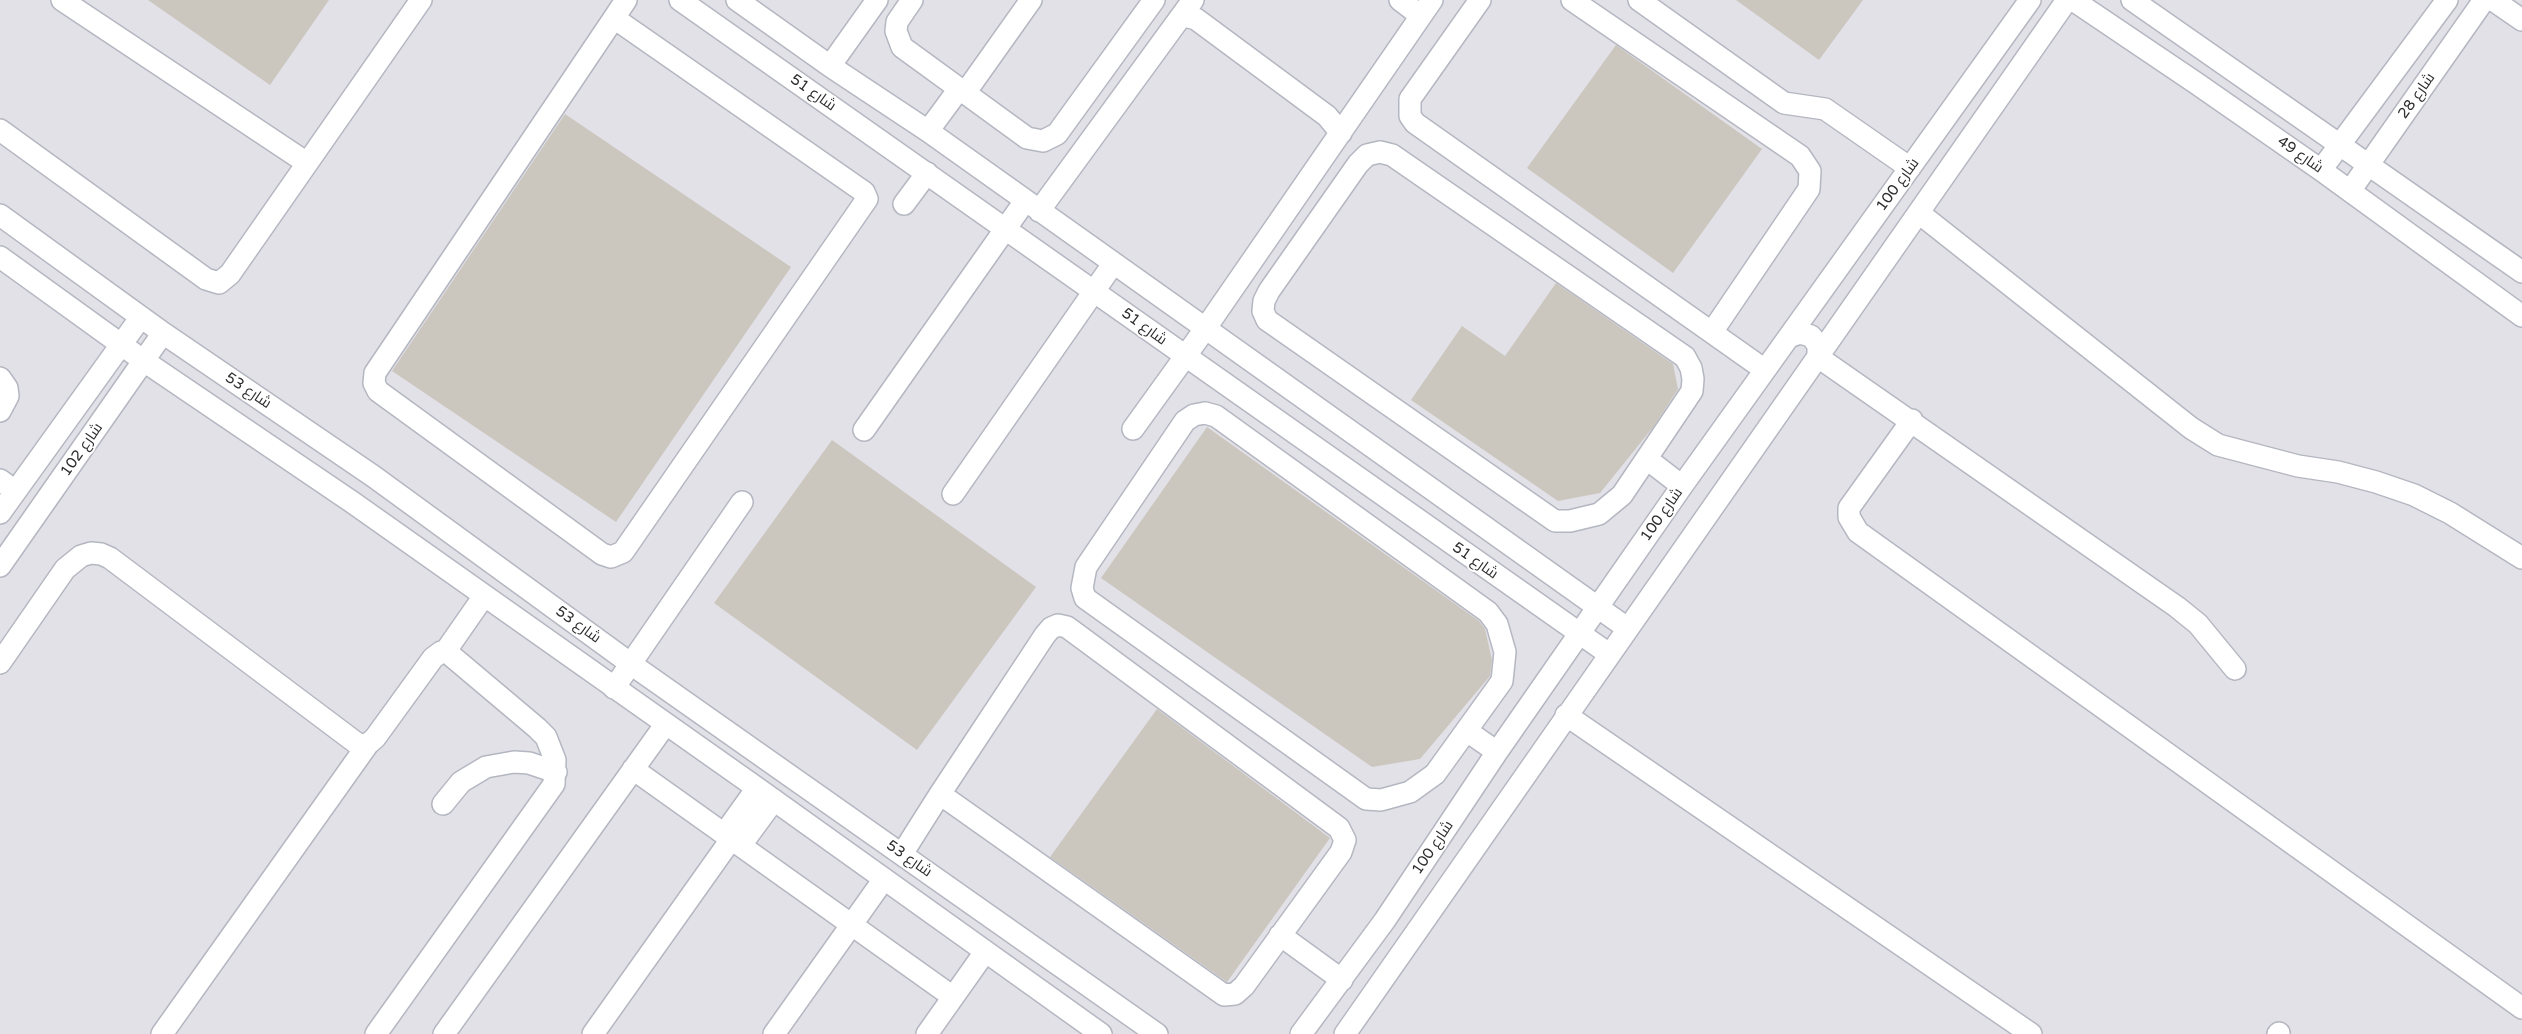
<!DOCTYPE html>
<meta charset="utf-8">
<style>
body{margin:0}
canvas{display:block;background:#efe9e1}
</style>
<canvas width="2522" height="1034"></canvas>
<script>
const c = document.querySelector('canvas').getContext('2d');
c.lineJoin = 'round';
function paint(path, color) {
  c.fillStyle = color;
  c.fill(path, 'evenodd');
}
function toPath(rows) {
  const path = new Path2D();
  for (const r of rows) {
    path.moveTo(r[0], r[1]);
    for (let i = 2; i < r.length; i += 2) path.lineTo(r[i], r[i + 1]);
  }
  return path;
}
function trace(path, color, width, dash) {
  c.strokeStyle = color;
  c.lineWidth = width;
  c.lineCap = dash ? 'butt' : 'round';
  c.setLineDash(dash || []);
  c.stroke(path);
}
function write(font, color, halo, rows, align = 'center') {
  c.font = font + ' "Varela Round",Cairo,sans-serif';
  c.lineWidth = 4;
  c.setLineDash([]);
  c.textBaseline = 'middle';
  c.strokeStyle = halo;
  c.fillStyle = color;
  for (const [text, x, y, turn = 0] of rows) {
    c.save();
    c.translate(x, y);
    c.rotate((+turn || 0) * Math.PI / 180);
    c.textAlign = isNaN(turn) ? turn : align;
    if (halo) c.strokeText(text, 0, 0);
    c.fillText(text, 0, 0);
    c.restore();
  }
}
paint(toPath([
 [0,0,2522,0,2522,1034,0,1034]
]), '#e3e1e8');
paint(toPath([
 [148,0,329,0,270,85],
 [1736,0,1863,0,1819,60],
 [1616,45,1762,149,1673,273,1527,168],
 [565,114,791,267,616,522,392,371],
 [1556,283,1673,364,1678,389,1654,426,1600,493,1558,501,1411,400,1462,326,1505,356],
 [1207,427,1479,621,1485,629,1492,660,1490,676,1420,759,1372,767,1101,578],
 [832,440,1036,587,917,750,714,603],
 [1157,709,1330,838,1227,982,1050,857]
]), '#cbc7bf');
const minor = toPath([
 [62,0,307,163],
 [680,0,1609,654],
 [737,0,830,66,928,131,1627,628],
 [912,0,897,22,896,31,902,47,1027,138,1043,141,1057,134,1154,0],
 [1400,0,1421,16],
 [1480,0,1410,99,1410,116,1415,123,1765,370],
 [1572,0,1800,156,1810,171,1809,189,1712,332],
 [1639,0,1784,103,1825,109,1910,168],
 [2073,0,2196,83,2321,170,2522,316],
 [2132,0,2522,272],
 [2493,0,2522,20],
 [614,18,864,192,867,199,623,552,611,557,602,554,378,391,374,383,375,373,614,18],
 [614,18,626,0],
 [1179,19,1185,16,1196,19,1327,116,1341,133],
 [830,66,877,0],
 [965,93,1031,0],
 [0,130,206,279,219,283,230,274,421,0],
 [928,131,959,89],
 [1380,152,1392,155,1685,357,1691,368,1693,379,1692,391,1622,495,1599,514,1570,521,1555,521,1267,320,1263,311,1264,301,1269,291,1358,164,1367,155,1380,152],
 [2321,170,2447,0],
 [2350,191,2484,0],
 [904,204,927,173],
 [1039,211,1193,0],
 [1919,213,2191,428,2218,445,2298,466,2338,472,2376,482,2414,495,2450,513,2522,558],
 [0,215,163,333,373,476,631,664,1157,1034],
 [0,257,144,361,352,502,757,788,1101,1034],
 [1789,337,1800,333,1811,336,1818,345,1818,357,2177,607,2198,624,2235,669],
 [0,378,7,388,8,396,0,411],
 [1205,413,1216,416,1488,612,1497,624,1505,652,1502,681,1435,774,1410,792,1381,800,1366,799,1085,598,1082,588,1086,567,1185,421,1194,415,1205,413],
 [1912,420,1849,508,1849,517,1858,532,2522,1008],
 [1133,429,1205,329,1432,0],
 [864,430,1025,201],
 [1647,459,1682,486],
 [0,480,15,491],
 [953,494,1113,264],
 [0,513,141,317],
 [0,566,163,333],
 [445,652,484,596],
 [0,663,65,569,81,556,91,553,101,554,110,558,359,745,368,744,375,738,433,658,441,652,448,653,537,728,546,737,555,760,554,784,376,1034],
 [614,688,742,502],
 [1566,715,2031,1034],
 [1467,731,1497,752],
 [633,769,953,997],
 [443,804,461,782,486,767,514,762,529,763,556,772],
 [724,834,757,788],
 [741,845,774,800],
 [902,854,940,794,1045,635,1051,628,1058,625,1067,627,1339,828,1345,840,1341,852,1244,986,1235,994,1224,995,940,794],
 [1280,935,1342,980],
 [162,1034,368,744],
 [444,1034,665,725],
 [593,1034,732,838],
 [774,1034,884,879],
 [927,1034,985,952],
 [1301,1034,1385,920,1497,752,1682,486,2030,0],
 [1345,1034,2067,0],
 [2278,1034,2279,1033]
]);
trace(minor, '#b4b7c1', 24);
trace(minor, '#fff', 21);
write('15px', '#2e2e2e', '#fff', [
 ["شارع 51",813,93,35],
 ["شارع 28",2417,96,-55],
 ["شارع 49",2300,155,35],
 ["شارع 100",1898,185,-54],
 ["شارع 51",1144,327,36],
 ["شارع 53",248,391,34],
 ["شارع 102",82,450,-55],
 ["شارع 100",1662,515,-55],
 ["شارع 51",1475,561,35],
 ["شارع 53",578,625,36],
 ["شارع 100",1433,848,-56],
 ["شارع 53",909,859,35]
]);
</script>
